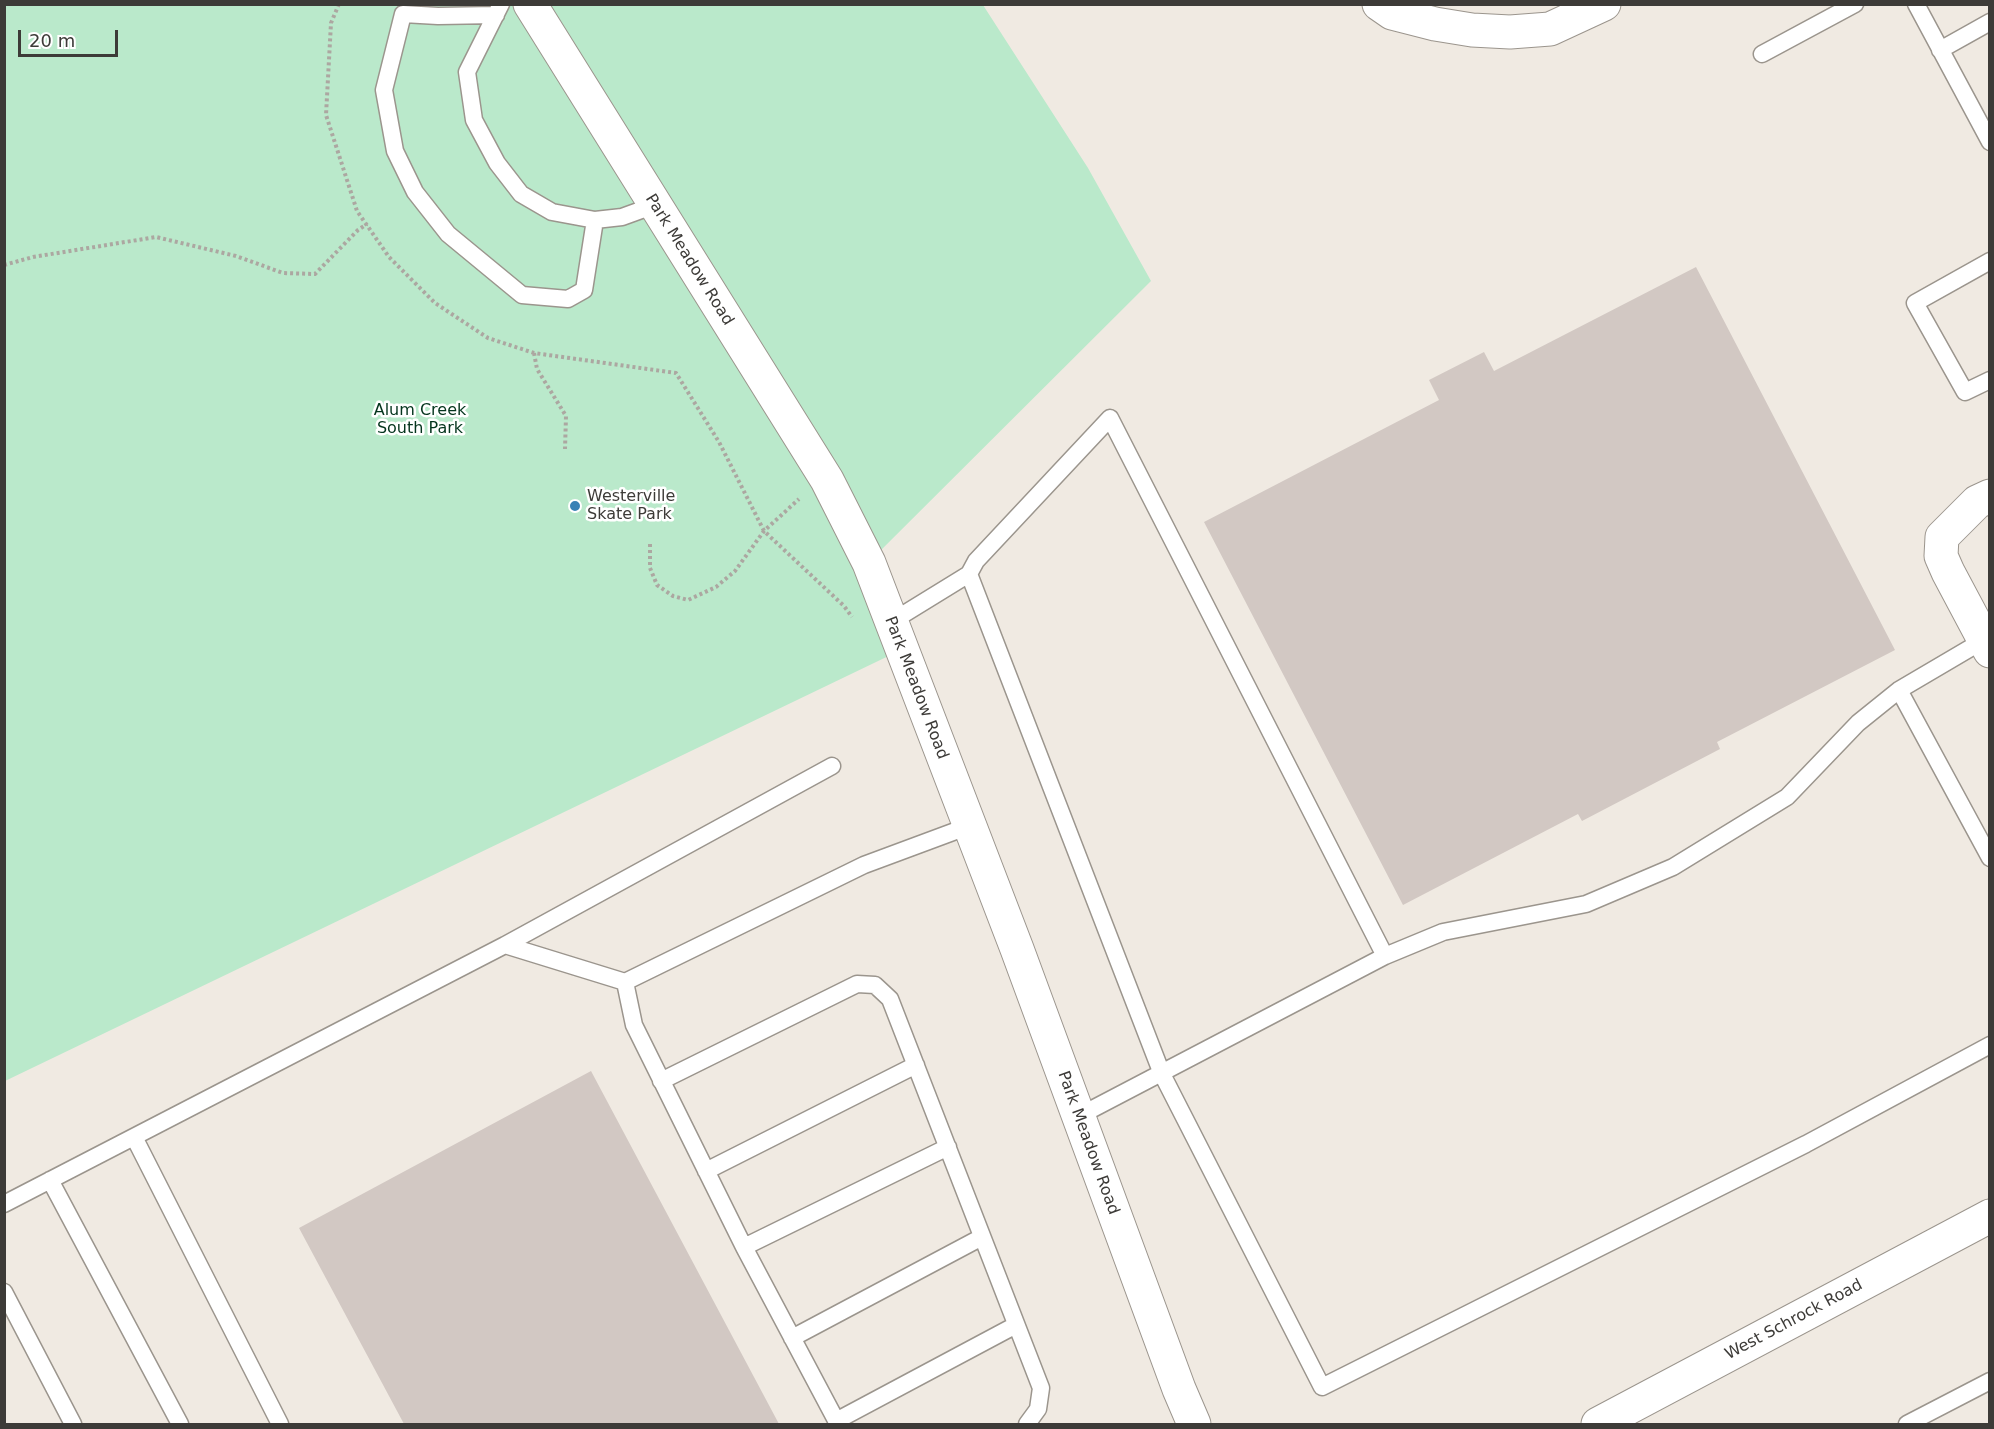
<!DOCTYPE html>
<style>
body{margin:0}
#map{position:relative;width:1994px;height:1429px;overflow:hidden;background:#f0eae2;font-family:"DejaVu Sans",sans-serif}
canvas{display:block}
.frame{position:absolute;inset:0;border:6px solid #3d3b38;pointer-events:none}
.scale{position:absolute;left:18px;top:30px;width:100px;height:27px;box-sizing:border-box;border:3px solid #3d3b38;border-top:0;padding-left:8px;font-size:18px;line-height:21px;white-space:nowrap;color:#3d3b38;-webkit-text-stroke:4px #fff;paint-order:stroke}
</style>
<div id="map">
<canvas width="1994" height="1429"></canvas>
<div class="frame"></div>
<div class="scale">20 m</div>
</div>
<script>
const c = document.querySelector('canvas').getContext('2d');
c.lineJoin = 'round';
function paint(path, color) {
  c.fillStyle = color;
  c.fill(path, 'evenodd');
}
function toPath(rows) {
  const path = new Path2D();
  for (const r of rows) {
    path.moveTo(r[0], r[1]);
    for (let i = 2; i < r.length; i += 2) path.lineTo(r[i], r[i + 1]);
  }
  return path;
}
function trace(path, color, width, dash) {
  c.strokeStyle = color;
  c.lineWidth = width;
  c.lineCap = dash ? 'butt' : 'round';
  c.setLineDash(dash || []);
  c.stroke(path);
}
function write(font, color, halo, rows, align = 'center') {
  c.font = font + ' "DejaVu Sans",sans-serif';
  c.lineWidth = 5;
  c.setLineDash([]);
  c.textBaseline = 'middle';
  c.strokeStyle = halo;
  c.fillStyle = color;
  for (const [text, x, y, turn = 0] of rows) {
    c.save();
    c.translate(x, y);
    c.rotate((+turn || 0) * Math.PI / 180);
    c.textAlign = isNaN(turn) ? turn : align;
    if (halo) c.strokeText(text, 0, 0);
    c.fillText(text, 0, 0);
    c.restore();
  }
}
paint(toPath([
 [5,5,983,5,1088,168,1151,281,869,562,901,650,5,1081]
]), '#bae9cb');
paint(toPath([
 [1696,267,1895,650,1717,742,1720,749,1582,821,1578,814,1403,905,1204,522,1439,400,1429,380,1484,352,1494,371],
 [591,1071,779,1424,404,1424,299,1228]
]), '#d2c8c3');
const service = toPath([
 [501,4,467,72,474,120,497,163,521,194,552,212,595,220,622,217,655,205],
 [1916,4,1990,142],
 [496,15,438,16,403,14,384,90,395,151,415,192,448,234,522,295,568,299,584,290,595,220],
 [1940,50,1990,22],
 [1762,54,1855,4],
 [1990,261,1915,303,1965,392,1990,380],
 [969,574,1162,1074,1322,1387,1806,1144,1990,1045],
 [891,622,969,574,976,561,1110,418,1385,956],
 [1899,690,1990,858],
 [505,945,832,766],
 [625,982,634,1025,744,1247,838,1424],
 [661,1081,857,984,875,985,890,999,1041,1388,1038,1409,1027,1424],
 [1079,1116,1385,956,1443,932,1586,904,1673,867,1787,797,1858,723,1899,690,1984,640],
 [134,1137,280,1424],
 [706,1171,916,1065],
 [50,1180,180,1424],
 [4,1204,505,945,625,982,864,865,969,826],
 [744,1247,948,1147],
 [4,1292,73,1424],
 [792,1338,982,1237],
 [836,1421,1016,1325],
 [1907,1424,1990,1381]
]);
const minor = toPath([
 [530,4,827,480,869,563,1017,949,1179,1389,1194,1424],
 [1379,4,1392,13,1435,24,1472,30,1510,32,1550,29,1604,4],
 [1990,496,1977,502,1942,537,1941,556,1948,572,1990,651]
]);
const secondary = toPath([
 [1598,1424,1990,1216]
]);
trace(service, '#9b958d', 19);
trace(minor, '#9b958d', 35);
trace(secondary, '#9b958d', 35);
trace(toPath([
 [339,4,331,23,326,115,357,211,389,257,435,303,488,338,534,353,676,373,719,442,764,531,844,606,852,617],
 [4,265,33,257,156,237,236,256,283,273,315,274,358,230,367,224],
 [534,353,537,369,566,416,565,449],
 [650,544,650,568,657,585,673,596,688,600,716,587,735,571,764,531,799,499]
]), '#aca7a1', 4, [3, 3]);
trace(service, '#fff', 16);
trace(minor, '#fff', 33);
trace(secondary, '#fff', 33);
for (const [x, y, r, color] of [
 [575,506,6,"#3881b5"]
]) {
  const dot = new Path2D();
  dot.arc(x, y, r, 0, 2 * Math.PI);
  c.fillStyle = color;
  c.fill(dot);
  trace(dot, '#fff', 2);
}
write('16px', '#3d3b38', '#fff', [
 ["Park Meadow Road",689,260,58],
 ["Park Meadow Road",916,688,69],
 ["Park Meadow Road",1088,1143,70],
 ["West Schrock Road",1794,1320,-28]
]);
write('16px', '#04351d', '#fff', [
 ["Alum Creek",420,411],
 ["South Park",420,429]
]);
write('16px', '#3d3b38', '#fff', [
 ["Westerville",587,497],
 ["Skate Park",587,515]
], 'left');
</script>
